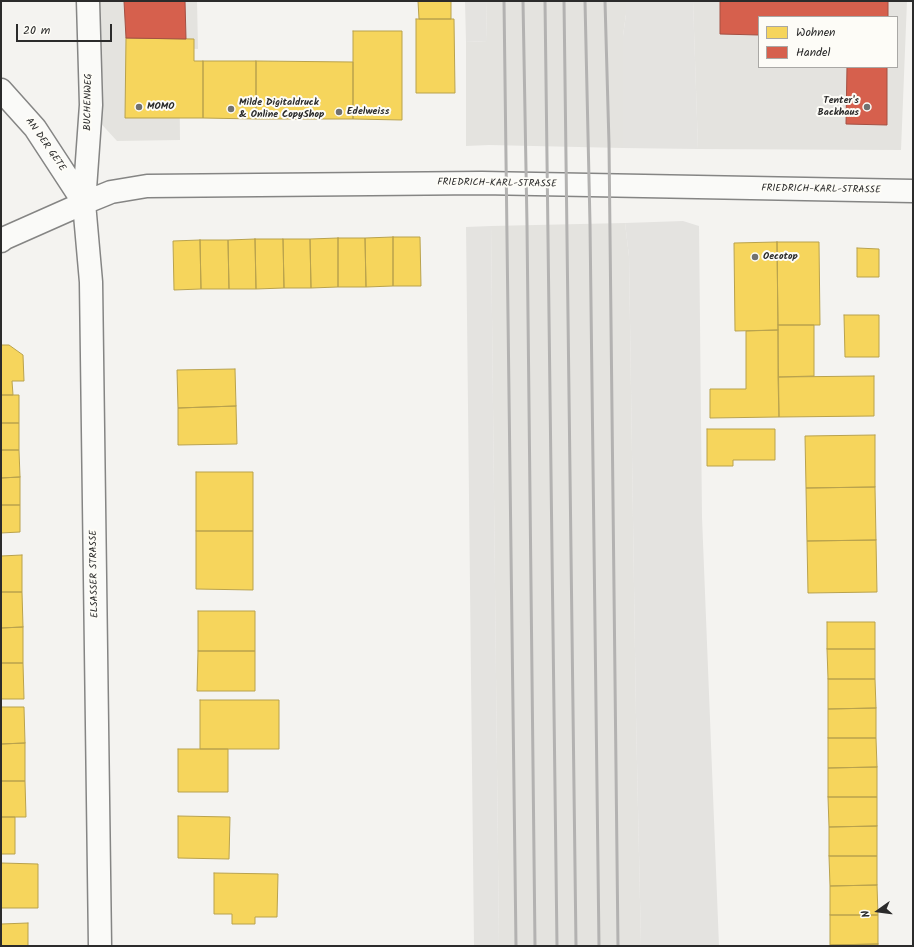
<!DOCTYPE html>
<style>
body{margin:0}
#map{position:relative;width:914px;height:947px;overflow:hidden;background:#f4f3f0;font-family:Kalam,sans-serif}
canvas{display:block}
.frame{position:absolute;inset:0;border:2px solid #2b2b2b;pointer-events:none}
.legend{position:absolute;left:758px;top:16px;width:140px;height:52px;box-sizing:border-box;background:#fdfcf7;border:1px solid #a9a8a5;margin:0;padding:5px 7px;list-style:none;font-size:12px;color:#2b2b2b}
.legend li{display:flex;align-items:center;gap:8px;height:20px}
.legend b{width:20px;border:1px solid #a9a8a5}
.north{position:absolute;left:858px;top:891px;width:40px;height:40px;-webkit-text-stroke:3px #fdfcf7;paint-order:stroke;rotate:256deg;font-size:11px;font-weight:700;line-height:16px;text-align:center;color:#2b2b2b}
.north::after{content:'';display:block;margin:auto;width:14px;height:18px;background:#2b2b2b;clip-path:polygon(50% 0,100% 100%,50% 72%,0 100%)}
.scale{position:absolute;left:16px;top:24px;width:96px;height:18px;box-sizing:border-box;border:2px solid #2b2b2b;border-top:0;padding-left:5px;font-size:12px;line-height:14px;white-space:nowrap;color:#2b2b2b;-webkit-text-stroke:3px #fdfcf7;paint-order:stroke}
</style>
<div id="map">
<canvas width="914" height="947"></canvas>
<div class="frame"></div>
<ul class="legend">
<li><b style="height:11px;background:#f6d55c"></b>Wohnen</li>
<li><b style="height:11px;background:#d6604d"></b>Handel</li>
</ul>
<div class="north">N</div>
<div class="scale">20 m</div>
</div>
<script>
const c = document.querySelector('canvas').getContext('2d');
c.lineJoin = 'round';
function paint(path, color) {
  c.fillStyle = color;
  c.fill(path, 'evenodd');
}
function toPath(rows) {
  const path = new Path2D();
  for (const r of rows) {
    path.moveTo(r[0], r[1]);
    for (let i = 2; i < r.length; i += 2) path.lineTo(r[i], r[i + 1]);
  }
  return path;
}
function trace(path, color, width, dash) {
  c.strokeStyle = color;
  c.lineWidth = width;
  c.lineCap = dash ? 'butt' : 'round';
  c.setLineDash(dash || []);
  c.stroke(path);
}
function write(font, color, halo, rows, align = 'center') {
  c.font = font + ' Kalam,sans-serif';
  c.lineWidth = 4;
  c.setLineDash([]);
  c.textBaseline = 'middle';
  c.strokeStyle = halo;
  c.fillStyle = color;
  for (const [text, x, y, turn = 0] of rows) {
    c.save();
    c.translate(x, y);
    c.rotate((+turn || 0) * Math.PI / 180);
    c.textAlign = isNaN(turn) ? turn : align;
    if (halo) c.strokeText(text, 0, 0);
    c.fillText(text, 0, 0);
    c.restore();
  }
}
paint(toPath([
 [93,1,197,1,198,49,179,48,180,140,117,141,95,117],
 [486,1,626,1,626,14,623,36,623,148,489,145,466,146,466,42,487,41],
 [693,1,907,1,901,150,698,149],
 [759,17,897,17,897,67,759,67],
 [625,223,629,256,636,716,641,946,499,946,491,226]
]), '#e4e3df');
paint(toPath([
 [465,1,486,1,487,41,466,42],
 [626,1,693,1,698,149,623,148,623,36,626,14],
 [683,221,699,226,702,517,719,946,641,946,636,716,629,256,625,223],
 [491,226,499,946,474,946,466,227]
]), '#e4e3e0');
const homes = toPath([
 [418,1,451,1,451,19,419,19,418,1],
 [416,19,454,19,455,93,416,93,416,19],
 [353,31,402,31,402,120,353,119,353,31],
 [126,38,194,39,194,61,203,61,203,118,125,118,126,38],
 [203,61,256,61,256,119,203,118,203,61],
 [256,61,353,62,353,119,256,119,256,61],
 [393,237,420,237,421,286,393,286,393,237],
 [393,237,393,286,366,287,365,238,393,237],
 [338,238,365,238,366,287,338,287,338,238],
 [338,238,338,287,311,288,310,239,338,238],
 [255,239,283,239,284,288,256,289,255,239],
 [255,239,256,289,229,289,228,240,255,239],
 [283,239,310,239,311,288,284,288,283,239],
 [200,240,228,240,229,289,201,289,200,240],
 [200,240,201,289,174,290,173,241,200,240],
 [777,242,778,330,735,331,734,243,777,242],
 [777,242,819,242,820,325,778,325,777,242],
 [857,248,879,249,879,277,857,277,857,248],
 [844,315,879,315,879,357,845,357,844,315],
 [778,325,814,325,814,376,778,377,778,325],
 [778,330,779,417,710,418,710,389,746,389,746,331,778,330],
 [1,345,9,345,23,355,24,381,12,381,13,395,1,395,1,345],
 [235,369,236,406,178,408,177,370,235,369],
 [874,376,874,416,779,417,778,377,874,376],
 [1,395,19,395,19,423,1,423,1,395],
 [236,406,237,444,178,445,178,408,236,406],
 [1,423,19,423,19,450,1,450,1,423],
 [707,429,775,429,775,460,733,460,733,466,707,466,707,429],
 [875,435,875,487,806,488,805,436,875,435],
 [1,450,19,450,20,477,1,478,1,450],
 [196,472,253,472,253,531,196,531,196,472],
 [20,477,20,505,1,505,1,478,20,477],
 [875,487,876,540,807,541,806,488,875,487],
 [1,505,20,505,20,532,1,533,1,505],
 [196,531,253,531,253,590,196,589,196,531],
 [876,540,877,592,808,593,807,541,876,540],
 [22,555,22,592,1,592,1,556,22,555],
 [1,592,22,592,23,627,1,628,1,592],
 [198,611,255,611,255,651,198,651,198,611],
 [827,622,875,622,875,649,827,649,827,622],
 [23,627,23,663,1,663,1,628,23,627],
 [827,649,875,649,875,679,828,679,827,649],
 [198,651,255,651,255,691,197,691,198,651],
 [1,663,23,663,24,699,1,699,1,663],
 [828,679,875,679,876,708,828,709,828,679],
 [200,700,279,700,279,749,200,749,200,700],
 [1,707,24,707,25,743,1,744,1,707],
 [876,708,876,738,828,738,828,709,876,708],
 [828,738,876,738,877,767,828,768,828,738],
 [25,743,25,781,1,781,1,744,25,743],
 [178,749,228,749,228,792,178,792,178,749],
 [877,767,877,797,828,797,828,768,877,767],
 [1,781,25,781,26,817,1,817,1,781],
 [828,797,877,797,877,826,829,827,828,797],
 [178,816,230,817,229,859,178,858,178,816],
 [1,817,15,817,15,854,1,854,1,817],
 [877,826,877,856,829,856,829,827,877,826],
 [829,856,877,856,877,885,830,886,829,856],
 [1,863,38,864,38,908,1,908,1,863],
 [214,873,278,874,277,917,255,917,255,924,232,924,232,914,214,914,214,873],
 [877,885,878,915,830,915,830,886,877,885],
 [830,915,878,915,878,944,830,945,830,915],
 [28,923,28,946,1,946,1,924,28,923],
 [878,944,878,946,830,946,830,945,878,944]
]);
paint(homes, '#f6d55c');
trace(homes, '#b9a24d', 1);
const shops = toPath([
 [124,1,185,1,186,39,126,38,124,1],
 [720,1,888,1,888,17,759,17,759,35,720,34,720,1],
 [847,67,887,67,887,125,846,124,847,67]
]);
paint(shops, '#d6604d');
trace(shops, '#a35043', 1);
const minor = toPath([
 [88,1,91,105,84,203,91,282,100,946],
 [1,90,35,128,84,203],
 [1,241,5,238,84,203,111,192,147,186,482,183,913,191]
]);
trace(minor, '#858584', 25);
trace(minor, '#fafaf8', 22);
trace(toPath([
 [504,1,516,946],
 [523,1,527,225,535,946],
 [545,1,557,946],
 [564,1,576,946],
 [585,1,590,224,599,946],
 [605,1,609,144,618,946]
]), '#b3b2b1', 3);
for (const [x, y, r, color] of [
 [139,107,4,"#717170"],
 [867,107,4,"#717170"],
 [231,109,4,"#717170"],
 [339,112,4,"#717170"],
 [755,257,4,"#717170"]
]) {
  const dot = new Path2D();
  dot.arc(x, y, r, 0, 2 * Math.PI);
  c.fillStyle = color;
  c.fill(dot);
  trace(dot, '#fdfcf7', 1.5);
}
write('bold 10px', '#2b2b2b', '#fdfcf7', [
 ["Tenter's",859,101,"right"],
 ["Backhaus",859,113,"right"],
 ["Milde Digitaldruck",239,103],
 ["& Online CopyShop",239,115],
 ["MOMO",147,107],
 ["Edelweiss",347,112],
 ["Oecotop",763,257]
], 'left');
write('10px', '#2b2b2b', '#fdfcf7', [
 ["BUCHENWEG",89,102,-89],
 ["AN DER GETE",45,145,55],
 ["FRIEDRICH-KARL-STRASSE",497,184,1],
 ["FRIEDRICH-KARL-STRASSE",821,190,1],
 ["ELSASSER STRASSE",95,574,-91]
]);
</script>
